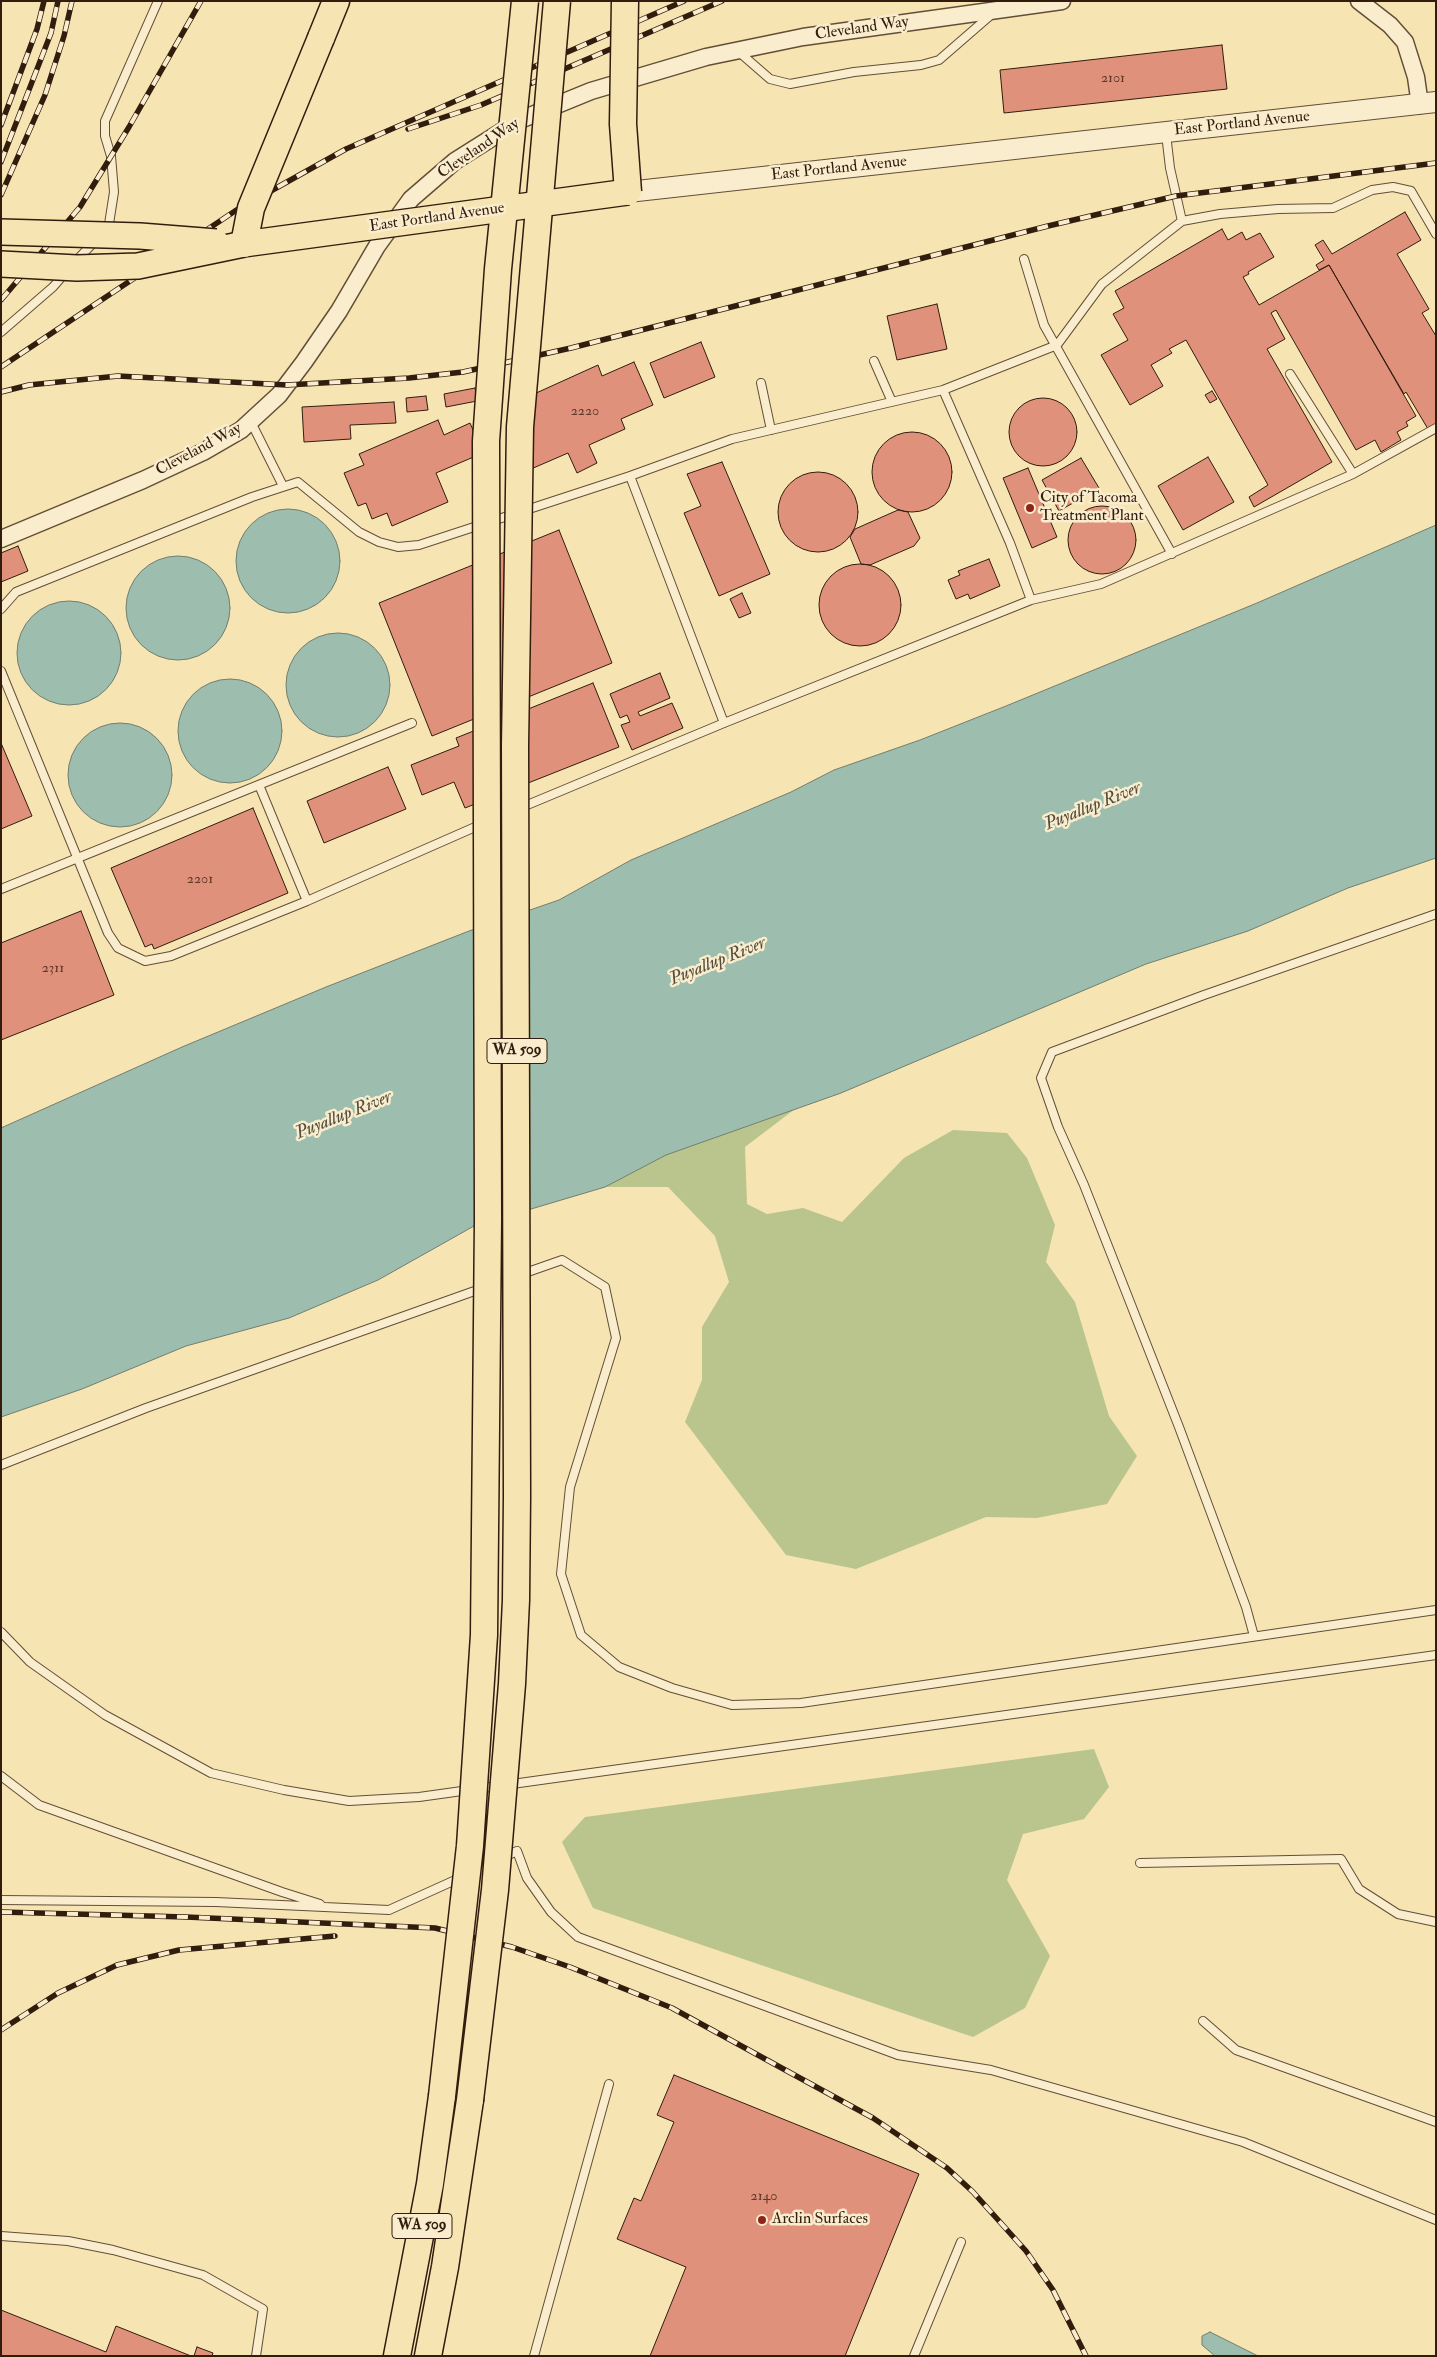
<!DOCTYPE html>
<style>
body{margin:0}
#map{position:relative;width:1437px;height:2357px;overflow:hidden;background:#f6e4b3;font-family:"IM FELL Double Pica",serif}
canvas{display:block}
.frame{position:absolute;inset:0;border:2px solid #321c0d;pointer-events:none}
</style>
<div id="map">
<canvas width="1437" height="2357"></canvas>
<div class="frame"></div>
</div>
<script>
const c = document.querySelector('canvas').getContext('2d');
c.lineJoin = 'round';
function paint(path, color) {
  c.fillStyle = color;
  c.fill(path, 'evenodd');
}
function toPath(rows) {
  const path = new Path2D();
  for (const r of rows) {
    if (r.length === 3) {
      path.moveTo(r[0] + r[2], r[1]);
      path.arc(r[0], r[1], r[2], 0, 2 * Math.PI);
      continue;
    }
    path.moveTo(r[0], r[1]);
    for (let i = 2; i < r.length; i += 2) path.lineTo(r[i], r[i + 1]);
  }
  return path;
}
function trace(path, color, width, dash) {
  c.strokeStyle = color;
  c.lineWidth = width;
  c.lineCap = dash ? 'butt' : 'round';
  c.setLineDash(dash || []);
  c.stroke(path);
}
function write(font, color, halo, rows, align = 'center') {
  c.font = font + ' "IM FELL Double Pica",serif';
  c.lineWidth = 5;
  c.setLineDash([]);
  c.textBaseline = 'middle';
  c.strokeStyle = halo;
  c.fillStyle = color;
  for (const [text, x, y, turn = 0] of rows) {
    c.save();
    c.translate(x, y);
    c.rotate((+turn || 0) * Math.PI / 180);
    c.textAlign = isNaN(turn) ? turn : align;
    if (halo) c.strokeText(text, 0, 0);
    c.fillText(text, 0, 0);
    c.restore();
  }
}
paint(toPath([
 [795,1109,745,1147,747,1204,767,1214,803,1208,842,1222,904,1158,953,1130,1007,1133,1027,1158,1055,1225,1046,1262,1075,1302,1109,1416,1137,1456,1107,1504,1037,1518,986,1517,856,1569,786,1555,685,1422,702,1380,702,1327,729,1282,715,1236,668,1187,605,1187,666,1155],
 [1094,1749,1109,1787,1084,1819,1023,1834,1007,1880,1050,1956,1025,2008,973,2037,593,1908,562,1842,585,1817]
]), '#bac58e');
const water = toPath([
 [288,561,52],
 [1436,525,1436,858,1348,888,1248,931,1146,964,841,1093,666,1155,605,1187,474,1226,378,1280,289,1318,186,1346,82,1389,1,1417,1,1128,182,1047,326,987,469,931,559,900,631,860,791,792,834,770,920,740,1006,706,1257,603,1436,525],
 [178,608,52],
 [69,653,52],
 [338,685,52],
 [230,731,52],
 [120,775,52],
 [1210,2332,1258,2356,1215,2356,1202,2345,1202,2336,1210,2332]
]);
paint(water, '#9dbeae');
trace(water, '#727d6e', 1);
const building = toPath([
 [1222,45,1227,89,1004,113,1000,70,1222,45],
 [1405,212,1421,240,1397,254,1429,309,1422,313,1436,336,1436,425,1428,429,1406,392,1404,394,1329,265,1319,270,1316,265,1324,260,1315,245,1323,240,1332,254,1405,212],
 [1222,229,1228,240,1242,232,1246,240,1260,233,1274,257,1248,272,1249,274,1243,277,1259,305,1329,265,1416,416,1406,422,1408,426,1397,432,1401,440,1381,452,1375,440,1356,450,1276,310,1271,313,1285,339,1267,349,1332,462,1254,507,1249,497,1268,485,1186,340,1169,349,1172,353,1151,365,1163,386,1130,405,1101,355,1128,340,1113,314,1124,308,1115,291,1222,229],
 [937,304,947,349,897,360,887,316,937,304],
 [701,342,715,377,664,398,650,363,701,342],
 [634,362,653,405,621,419,625,429,589,445,597,463,577,473,568,453,531,469,534,394,598,365,602,376,634,362],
 [475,388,477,401,446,407,444,394,475,388],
 [1212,391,1217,399,1210,403,1205,395,1212,391],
 [426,396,428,410,407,412,406,398,426,396],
 [1043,432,34],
 [394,402,396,423,350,425,351,439,304,442,302,407,394,402],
 [438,420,444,435,470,423,483,453,436,473,448,502,392,526,387,513,372,519,366,503,358,506,344,473,364,465,359,454,438,420],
 [912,472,40],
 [1208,457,1234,502,1183,530,1158,486,1208,457],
 [1081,458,1099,488,1059,511,1042,480,1081,458],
 [722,462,770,574,719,596,684,513,701,506,687,474,722,462],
 [1028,468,1057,537,1032,548,1003,478,1028,468],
 [818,512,40],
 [1102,540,34],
 [898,510,908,512,920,538,914,546,870,565,861,564,850,537,855,529,898,510],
 [559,530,612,663,432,736,379,603,559,530],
 [18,546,28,571,1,582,1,553,18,546],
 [989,559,1000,586,970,599,968,594,956,599,948,580,960,575,958,571,989,559],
 [860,605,41],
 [742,593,751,613,739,618,730,599,742,593],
 [660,673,670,698,638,712,640,716,672,703,683,728,632,750,621,725,630,722,627,715,620,718,610,694,660,673],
 [593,683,619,747,465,808,454,782,422,795,411,765,459,746,456,738,593,683],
 [1,743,32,816,1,829,1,743],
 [388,767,406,809,324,843,307,801,388,767],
 [253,808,288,893,154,949,152,944,145,947,111,868,253,808],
 [81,911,114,995,1,1040,1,943,81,911],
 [674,2075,919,2174,845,2356,650,2356,686,2267,617,2239,634,2198,641,2201,674,2122,657,2115,674,2075],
 [1,2310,106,2352,116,2326,191,2356,1,2356,1,2310],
 [197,2347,213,2353,212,2356,194,2356,197,2347]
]);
paint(building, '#e0917c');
trace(building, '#321c0d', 1);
const service = toPath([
 [739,52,770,79,790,84,854,72,921,65,939,60,992,14],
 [1166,134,1170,168,1182,221],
 [104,230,109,224,114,192,111,156,105,136,105,121,158,1],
 [1024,259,1044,325,1172,554],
 [75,262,95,241],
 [1,332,53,287,66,272],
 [874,361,892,402],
 [1290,374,1353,474],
 [761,383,771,430],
 [943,390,1010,543,1031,600],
 [251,422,283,486],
 [630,476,724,723],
 [1,609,16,592,252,497,298,482,359,532,379,542,398,547,419,545,630,476,732,439,943,390,1057,345,1102,284,1182,221,1220,214,1278,209,1333,208,1372,190,1393,187,1411,191,1436,234],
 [1,671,108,933,118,948,145,961,171,956,307,901,482,824],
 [259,785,307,901],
 [520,808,724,723,1031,600,1101,584,1353,474,1436,428],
 [1,889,412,723],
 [522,1274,562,1260,605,1287,616,1338,570,1487,561,1574,581,1635,619,1667,672,1688,732,1705,801,1703,1436,1610],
 [1,1465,146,1408,511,1278],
 [1,1632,30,1662,105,1715,211,1773,284,1790,349,1801,419,1797,1436,1655],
 [1254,1636,1246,1607,1179,1427,1084,1185,1058,1127,1041,1078,1052,1052,1204,995,1436,914],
 [1,1776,39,1805,282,1892,320,1904],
 [504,1857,517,1851,527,1878,551,1912,578,1937,898,2055,991,2070,1243,2142,1436,2220],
 [1140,1863,1341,1859,1359,1889,1398,1914,1436,1922],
 [1,1900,216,1902,389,1910,462,1877],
 [1203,2021,1236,2050,1436,2122],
 [1,2236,68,2241,113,2250,203,2275,263,2309,256,2356],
 [534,2356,609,2084],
 [914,2356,961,2242]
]);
const minor = toPath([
 [1359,1,1390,25,1405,42,1416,77,1420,105],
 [1,539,143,480,203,452,241,430,279,395,304,362,339,311,377,246,411,199,455,161,520,120,591,91,706,57,803,37,1062,1]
]);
const tertiary = toPath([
 [628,192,1436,102]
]);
const trunk = toPath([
 [321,38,336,1],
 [397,2356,430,2184,442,2096],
 [428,2356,445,2267,470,2100]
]);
trace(service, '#634e36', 10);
trace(minor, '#634e36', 19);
trace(tertiary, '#634e36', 22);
trace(trunk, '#321c0d', 29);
trace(service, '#f9edce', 8);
trace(minor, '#f9edce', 16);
trace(tertiary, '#f9edce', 20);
trace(trunk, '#f6e4b3', 26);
const rail = toPath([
 [1,125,37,29,44,1],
 [408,129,481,105,722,1],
 [1,162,51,33,58,1],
 [1,195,45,95,64,36,72,1],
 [1,300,80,207,129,127,201,1],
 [1,367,235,211,346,149,684,1],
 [1,392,29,385,118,376,287,385,409,378,463,372,571,348,1048,226,1176,196,1436,163],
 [1,1912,186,1917,435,1928,512,1947,570,1967,672,2008,873,2118,947,2168,973,2192,1026,2251,1053,2290,1086,2356],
 [1,2030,58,1993,117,1965,179,1950,335,1936]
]);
trace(rail, '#321c0d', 5.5);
trace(rail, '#f9edce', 4, [11]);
const primaryBridge = toPath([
 [1,232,140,236,216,242],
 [1,264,77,268,138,266,244,244,628,192]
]);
const trunkBridge = toPath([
 [625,1,623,124,628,192],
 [244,244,251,208,321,38],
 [442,2096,470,1846,484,1635,488,1219,486,441,498,269,525,1],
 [470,2100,495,1890,512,1684,516,1600,517,1496,515,745,520,427,557,1]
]);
trace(primaryBridge, '#321c0d', 28, []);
trace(trunkBridge, '#321c0d', 29, []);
trace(primaryBridge, '#f6e4b3', 25);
trace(trunkBridge, '#f6e4b3', 26);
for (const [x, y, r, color] of [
 [1030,508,5,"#8f2418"],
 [762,2220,5,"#8f2418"]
]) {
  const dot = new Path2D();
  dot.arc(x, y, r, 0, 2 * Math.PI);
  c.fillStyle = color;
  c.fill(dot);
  trace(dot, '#f9edce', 2);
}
write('14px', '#5e3929', null, [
 ["2101",1113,79],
 ["2220",585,412],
 ["2201",200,880],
 ["2311",53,969],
 ["2140",764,2197]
]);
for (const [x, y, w] of [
 [517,1051,60],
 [422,2226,60]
]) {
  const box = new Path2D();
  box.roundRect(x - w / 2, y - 12.5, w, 25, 4);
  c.fillStyle = '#f9edce';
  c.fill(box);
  trace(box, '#321c0d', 1);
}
write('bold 15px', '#321c0d', null, [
 ["WA 509",517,1051],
 ["WA 509",422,2226]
]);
write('16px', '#321c0d', '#f9edce', [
 ["Cleveland Way",862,29,-8],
 ["East Portland Avenue",1242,124,-6],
 ["Cleveland Way",479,149,-34],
 ["East Portland Avenue",839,169,-6],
 ["East Portland Avenue",437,218,-8],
 ["Cleveland Way",199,450,-28]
]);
write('16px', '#321c0d', '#f9edce', [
 ["City of Tacoma",1040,499],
 ["Treatment Plant",1040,517],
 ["Arclin Surfaces",772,2220]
], 'left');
write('italic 18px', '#524d3d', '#f9edce', [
 ["Puyallup River",1093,807,-22],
 ["Puyallup River",718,962,-22],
 ["Puyallup River",344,1116,-22]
]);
</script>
